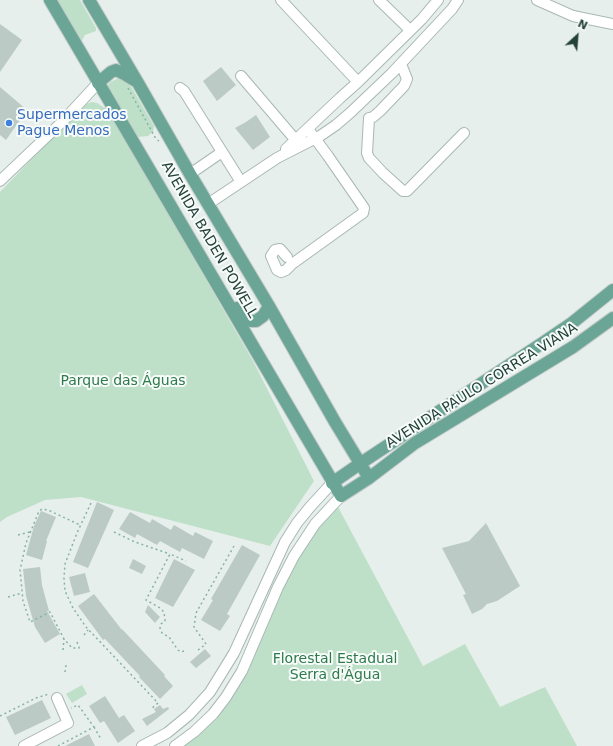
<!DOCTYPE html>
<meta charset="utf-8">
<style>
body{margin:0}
#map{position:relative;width:613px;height:746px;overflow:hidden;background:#e6efeb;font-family:"DejaVu Sans",sans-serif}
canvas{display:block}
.north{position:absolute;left:557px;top:16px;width:40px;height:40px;-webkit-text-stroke:3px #f7fbf9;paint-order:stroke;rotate:26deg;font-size:11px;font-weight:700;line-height:16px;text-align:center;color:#24423a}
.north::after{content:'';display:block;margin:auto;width:14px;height:18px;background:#24423a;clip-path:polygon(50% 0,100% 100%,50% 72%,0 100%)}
</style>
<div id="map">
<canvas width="613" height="746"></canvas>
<div class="north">N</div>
</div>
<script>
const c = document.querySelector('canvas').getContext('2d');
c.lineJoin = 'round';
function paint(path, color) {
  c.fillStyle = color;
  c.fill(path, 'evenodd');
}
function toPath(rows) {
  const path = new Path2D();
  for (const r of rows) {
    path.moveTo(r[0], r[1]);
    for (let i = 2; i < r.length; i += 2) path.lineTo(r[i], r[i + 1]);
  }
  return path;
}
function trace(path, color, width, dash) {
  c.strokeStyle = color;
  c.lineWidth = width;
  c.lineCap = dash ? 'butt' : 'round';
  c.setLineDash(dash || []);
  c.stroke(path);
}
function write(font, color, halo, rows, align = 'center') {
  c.font = font + ' "DejaVu Sans",sans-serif';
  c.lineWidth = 4;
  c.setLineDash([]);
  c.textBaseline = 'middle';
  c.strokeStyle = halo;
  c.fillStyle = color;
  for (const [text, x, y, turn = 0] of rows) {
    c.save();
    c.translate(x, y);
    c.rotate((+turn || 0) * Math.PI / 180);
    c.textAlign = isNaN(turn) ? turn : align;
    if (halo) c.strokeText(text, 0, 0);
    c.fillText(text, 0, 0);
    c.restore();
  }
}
paint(toPath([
 [55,0,80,0,96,28,96,31,85,35,80,44],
 [117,79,124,79,129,83,154,126,153,132,148,136,138,137,131,130,107,87,110,82],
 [92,102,97,103,108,110,253,361,314,481,270,546,81,497,45,500,7,517,0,522,0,192,79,110,86,104],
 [337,505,423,666,465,644,500,707,545,687,577,746,184,746,212,720,306,543],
 [82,685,87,694,72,703,66,694]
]), '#bfe0c8');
paint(toPath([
 [0,24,22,40,0,72],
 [221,67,236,85,217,101,203,81],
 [0,87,27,110,6,140,0,135],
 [256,115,270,137,253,150,235,128,246,122],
 [97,502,114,510,88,568,73,562],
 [41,511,56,517,46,541,47,541,42,560,26,555,34,526],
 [130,512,150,523,152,519,171,530,174,525,193,536,195,532,213,541,204,559,182,548,180,552,160,541,157,545,137,534,135,538,119,529],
 [486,523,520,586,497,601,487,604,482,609,472,614,463,595,466,594,442,548,469,541],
 [242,545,260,555,227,614,230,616,220,631,201,620,213,600,211,599],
 [133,559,146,566,142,574,129,568],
 [174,559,195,570,173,607,155,598],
 [40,567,42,585,49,611,47,611,60,634,45,643,35,627,26,596,23,569],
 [85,573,90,592,74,596,69,577],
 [94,594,122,630,122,629,165,675,164,676,173,686,160,699,139,677,140,676,105,639,103,640,78,606],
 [148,605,160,617,155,623,145,612],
 [205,649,211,656,196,668,190,662],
 [105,696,119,718,124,715,135,731,118,743,104,721,100,723,89,706],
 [42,700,51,718,15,735,6,717],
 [160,705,163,709,168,707,169,709,147,726,142,719,156,712,154,709],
 [89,734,95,746,65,746]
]), '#bbcac4');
const minor = toPath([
 [281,0,358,82],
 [379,0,410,30],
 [537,0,573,16,613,24],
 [241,76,299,144],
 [180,88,184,91,241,182],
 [369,118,367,153,369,158,383,173,403,191,407,191,464,133],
 [369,118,373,117,380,111,404,86,407,79,401,64],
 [286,149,340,98,358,82,422,19,438,0],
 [190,174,222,152],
 [0,181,62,122,98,83],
 [208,204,277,158,320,136,336,125,350,113,392,73,452,9,458,0],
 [287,257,280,249,275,250,271,256,277,270,281,272,286,270,292,264,363,213,364,208,328,156,308,129],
 [24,746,68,723,57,698],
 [142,746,167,733,189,715,210,692,234,653,285,542,297,523,310,507,332,483],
 [175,746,194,732,213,714,226,697,242,671,278,587,294,556,315,524,341,496]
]);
const major = toPath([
 [50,0,341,496,369,478,415,443,573,347,613,318],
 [89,0,138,83,190,174,269,306,335,422,369,478],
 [98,83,111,72,116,70,126,75,136,81],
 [237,308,243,316,247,320,252,321,256,321,263,316,269,306],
 [332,483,361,463,544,342,572,323,613,290]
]);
trace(minor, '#a8b8b2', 12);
trace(major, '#c2cac8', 14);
trace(toPath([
 [128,88,156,139,159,141],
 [218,241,222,248],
 [91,503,77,533,65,564,64,578,65,591,73,608,86,627,158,703,151,709],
 [114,532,135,542,170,554],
 [18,535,30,532],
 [8,597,22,593],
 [84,635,88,630],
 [77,642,79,647,79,648,72,648,64,639,50,612,30,622,23,601,20,570,26,543,39,511,42,509,48,510,80,525],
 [63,650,64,639],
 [198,650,206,644,194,627,196,613,234,546],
 [184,651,181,652,178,650,169,637,162,633,160,628,161,624,165,621,164,612,160,608,146,600,170,554,186,561],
 [65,672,66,665],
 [0,716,36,698,49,694],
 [94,727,101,739],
 [58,746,94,727,78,705,71,708]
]), '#86b3a5', 1.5, [2, 3]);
trace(minor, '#fff', 10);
trace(major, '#6aa596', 12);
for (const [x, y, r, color] of [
 [9,123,4,"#3f7fe0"]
]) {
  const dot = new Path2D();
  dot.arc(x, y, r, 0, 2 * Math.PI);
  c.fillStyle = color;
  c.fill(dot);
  trace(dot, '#f7fbf9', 1.5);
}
write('14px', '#366cbe', '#f7fbf9', [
 ["Supermercados",17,115],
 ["Pague Menos",17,131]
], 'left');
write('14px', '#24423a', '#f7fbf9', [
 ["AVENIDA BADEN POWELL",209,240,60],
 ["AVENIDA PAULO CORREA VIANA",482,386,-32]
]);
write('14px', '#2d7a4b', '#f7fbf9', [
 ["Parque das Águas",123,381],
 ["Florestal Estadual",335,659],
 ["Serra d'Água",335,675]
]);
</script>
